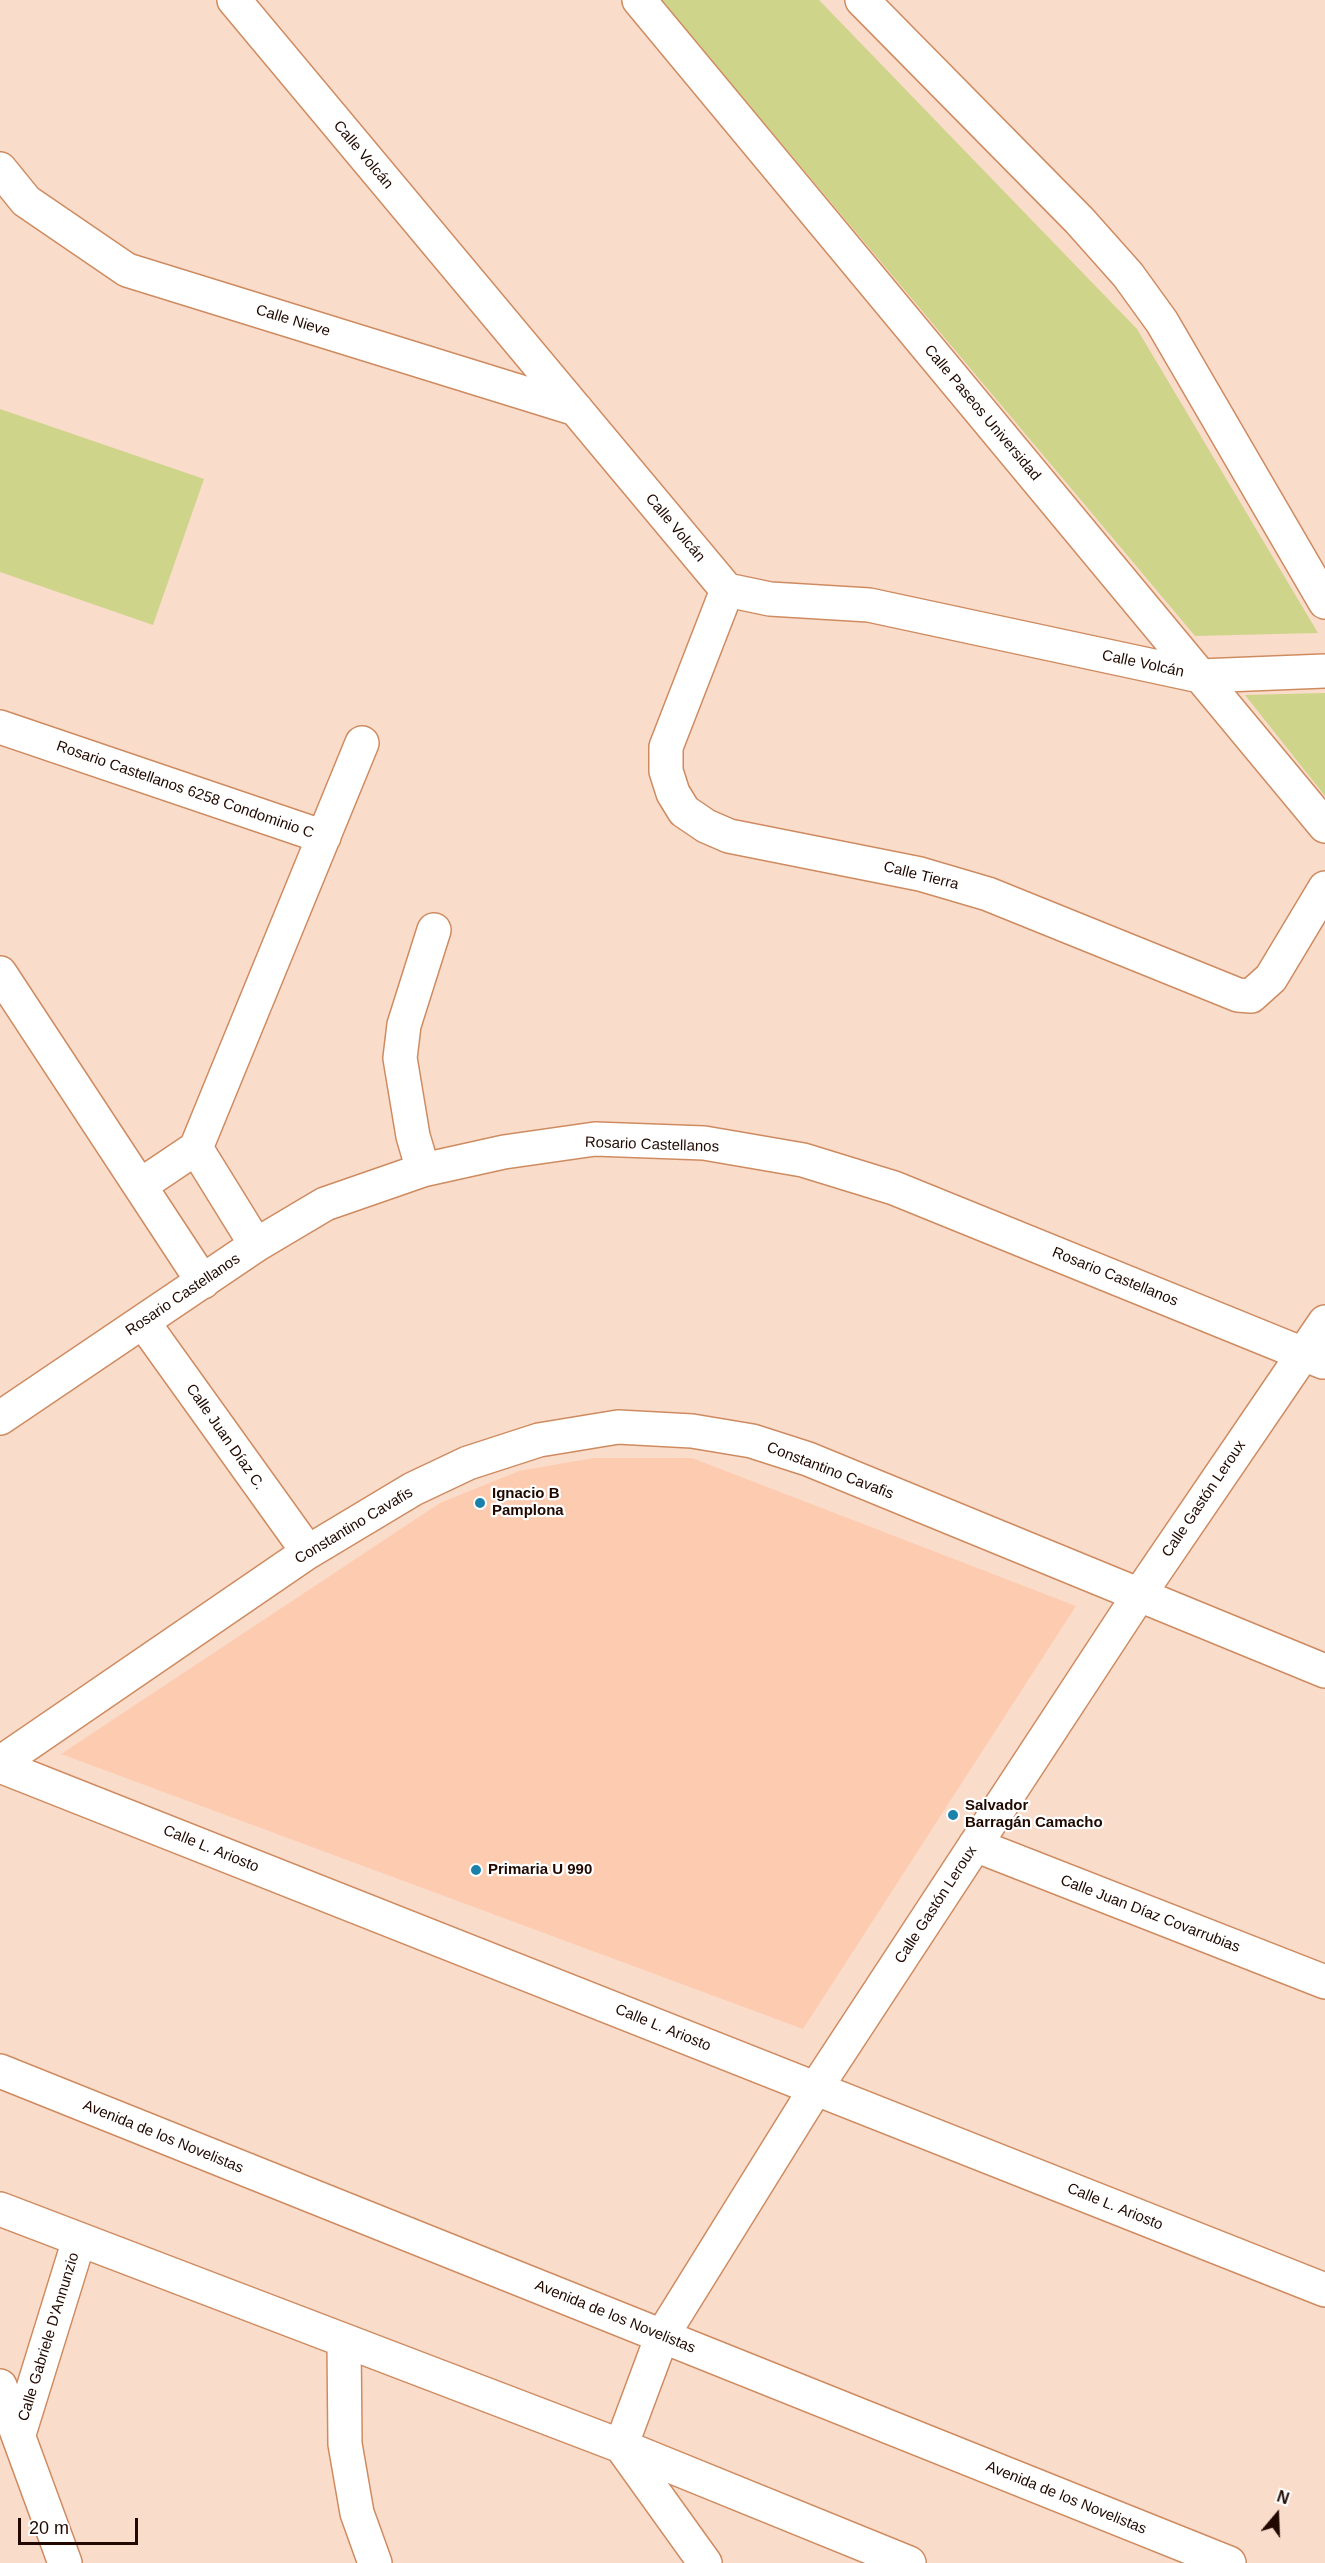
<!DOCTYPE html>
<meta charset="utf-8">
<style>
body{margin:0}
#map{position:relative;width:1325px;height:2563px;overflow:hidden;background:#fadccb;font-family:Arial,sans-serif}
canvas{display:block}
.north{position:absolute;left:1247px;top:2485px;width:60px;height:60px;-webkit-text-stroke:4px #fff;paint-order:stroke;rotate:19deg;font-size:16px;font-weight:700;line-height:24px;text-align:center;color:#210900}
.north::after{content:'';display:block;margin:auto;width:21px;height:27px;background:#210900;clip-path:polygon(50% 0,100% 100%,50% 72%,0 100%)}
.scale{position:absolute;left:18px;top:2518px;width:120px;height:27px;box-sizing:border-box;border:3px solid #210900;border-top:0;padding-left:8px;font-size:18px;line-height:21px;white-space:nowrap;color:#210900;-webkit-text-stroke:4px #fff;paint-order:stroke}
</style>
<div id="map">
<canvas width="1325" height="2563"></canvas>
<div class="north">N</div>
<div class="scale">20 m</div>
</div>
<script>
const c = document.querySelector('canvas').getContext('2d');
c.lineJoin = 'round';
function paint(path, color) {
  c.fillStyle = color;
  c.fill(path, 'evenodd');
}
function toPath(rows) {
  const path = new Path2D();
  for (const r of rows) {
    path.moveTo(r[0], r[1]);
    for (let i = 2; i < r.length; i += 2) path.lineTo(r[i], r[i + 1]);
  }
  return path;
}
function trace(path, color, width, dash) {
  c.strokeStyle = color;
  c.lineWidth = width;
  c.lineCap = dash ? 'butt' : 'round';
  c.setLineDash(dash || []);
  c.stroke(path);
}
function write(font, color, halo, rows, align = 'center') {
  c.font = font + ' Arial,sans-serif';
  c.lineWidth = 4.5;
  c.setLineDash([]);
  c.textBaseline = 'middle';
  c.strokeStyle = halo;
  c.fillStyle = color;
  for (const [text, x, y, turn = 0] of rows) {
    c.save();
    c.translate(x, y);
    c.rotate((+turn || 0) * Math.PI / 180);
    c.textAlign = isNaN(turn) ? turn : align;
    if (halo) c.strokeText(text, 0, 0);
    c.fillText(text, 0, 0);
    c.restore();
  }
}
paint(toPath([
 [593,1458,692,1458,1076,1606,803,2029,61,1754,440,1503,519,1471]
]), '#fdccb0');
paint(toPath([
 [661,0,819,0,1137,329,1318,633,1195,636],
 [0,409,204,479,153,625,0,572],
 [1325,693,1325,796,1245,695]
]), '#cfd48b');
const minor = toPath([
 [234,0,727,590,770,599,869,605,1200,676,1325,671],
 [639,0,1325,826],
 [862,0,1079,220,1128,275,1162,322,1325,602],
 [0,169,26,201,127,270,576,409],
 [727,590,666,747,666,771,673,793,684,811,706,826,729,836,920,874,988,894,1238,995,1251,996,1271,978,1325,888],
 [0,727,324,837],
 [0,973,203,1282],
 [196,1148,256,1245],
 [423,1170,413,1136,400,1058,404,1025,434,930],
 [141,1185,196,1148,362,743],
 [143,1322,308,1552],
 [0,1418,256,1245,325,1204,423,1170,504,1152,595,1139,704,1143,803,1160,894,1188,1323,1362],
 [0,1763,308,1552,413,1489,468,1463,539,1440,618,1427,692,1431,752,1441,808,1459,1325,1671],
 [0,1766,1325,2290],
 [975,1845,1325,1982],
 [0,2071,1229,2563],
 [0,2209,621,2446,909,2563],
 [344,2342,345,2444,357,2513,375,2563],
 [0,2386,65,2563],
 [19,2434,79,2240],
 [705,2563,621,2446,662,2336,816,2088,1139,1595,1325,1322]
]);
trace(minor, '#cf8b60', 36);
trace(minor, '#fff', 33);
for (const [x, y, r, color] of [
 [480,1503,6,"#1b81ab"],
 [953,1815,6,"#1b81ab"],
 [476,1870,6,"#1b81ab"]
]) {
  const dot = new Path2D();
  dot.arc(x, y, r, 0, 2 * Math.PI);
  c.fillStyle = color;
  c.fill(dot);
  trace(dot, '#fff', 2);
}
write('15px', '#210900', '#fff', [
 ["Calle Volcán",363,155,50],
 ["Calle Nieve",293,321,17],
 ["Calle Paseos Universidad",982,413,50],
 ["Calle Volcán",675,528,50],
 ["Calle Volcán",1143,664,12],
 ["Rosario Castellanos 6258 Condominio C",185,790,19],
 ["Calle Tierra",921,876,14],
 ["Rosario Castellanos",652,1145,2],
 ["Rosario Castellanos",1115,1277,22],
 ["Rosario Castellanos",183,1295,-34],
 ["Calle Juan Díaz C.",225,1437,55],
 ["Constantino Cavafis",830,1471,21],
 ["Calle Gastón Leroux",1204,1499,-56],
 ["Constantino Cavafis",354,1526,-31],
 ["Calle L. Ariosto",211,1849,22],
 ["Calle Gastón Leroux",936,1905,-57],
 ["Calle Juan Díaz Covarrubias",1150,1914,21],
 ["Calle L. Ariosto",663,2028,22],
 ["Avenida de los Novelistas",163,2137,22],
 ["Calle L. Ariosto",1115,2207,22],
 ["Avenida de los Novelistas",615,2317,22],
 ["Calle Gabriele D'Annunzio",49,2337,-73],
 ["Avenida de los Novelistas",1066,2498,22]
]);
write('bold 15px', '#210900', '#fff', [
 ["Ignacio B",492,1494],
 ["Pamplona",492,1511],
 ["Salvador",965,1806],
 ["Barragán Camacho",965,1823],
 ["Primaria U 990",488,1870]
], 'left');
</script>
